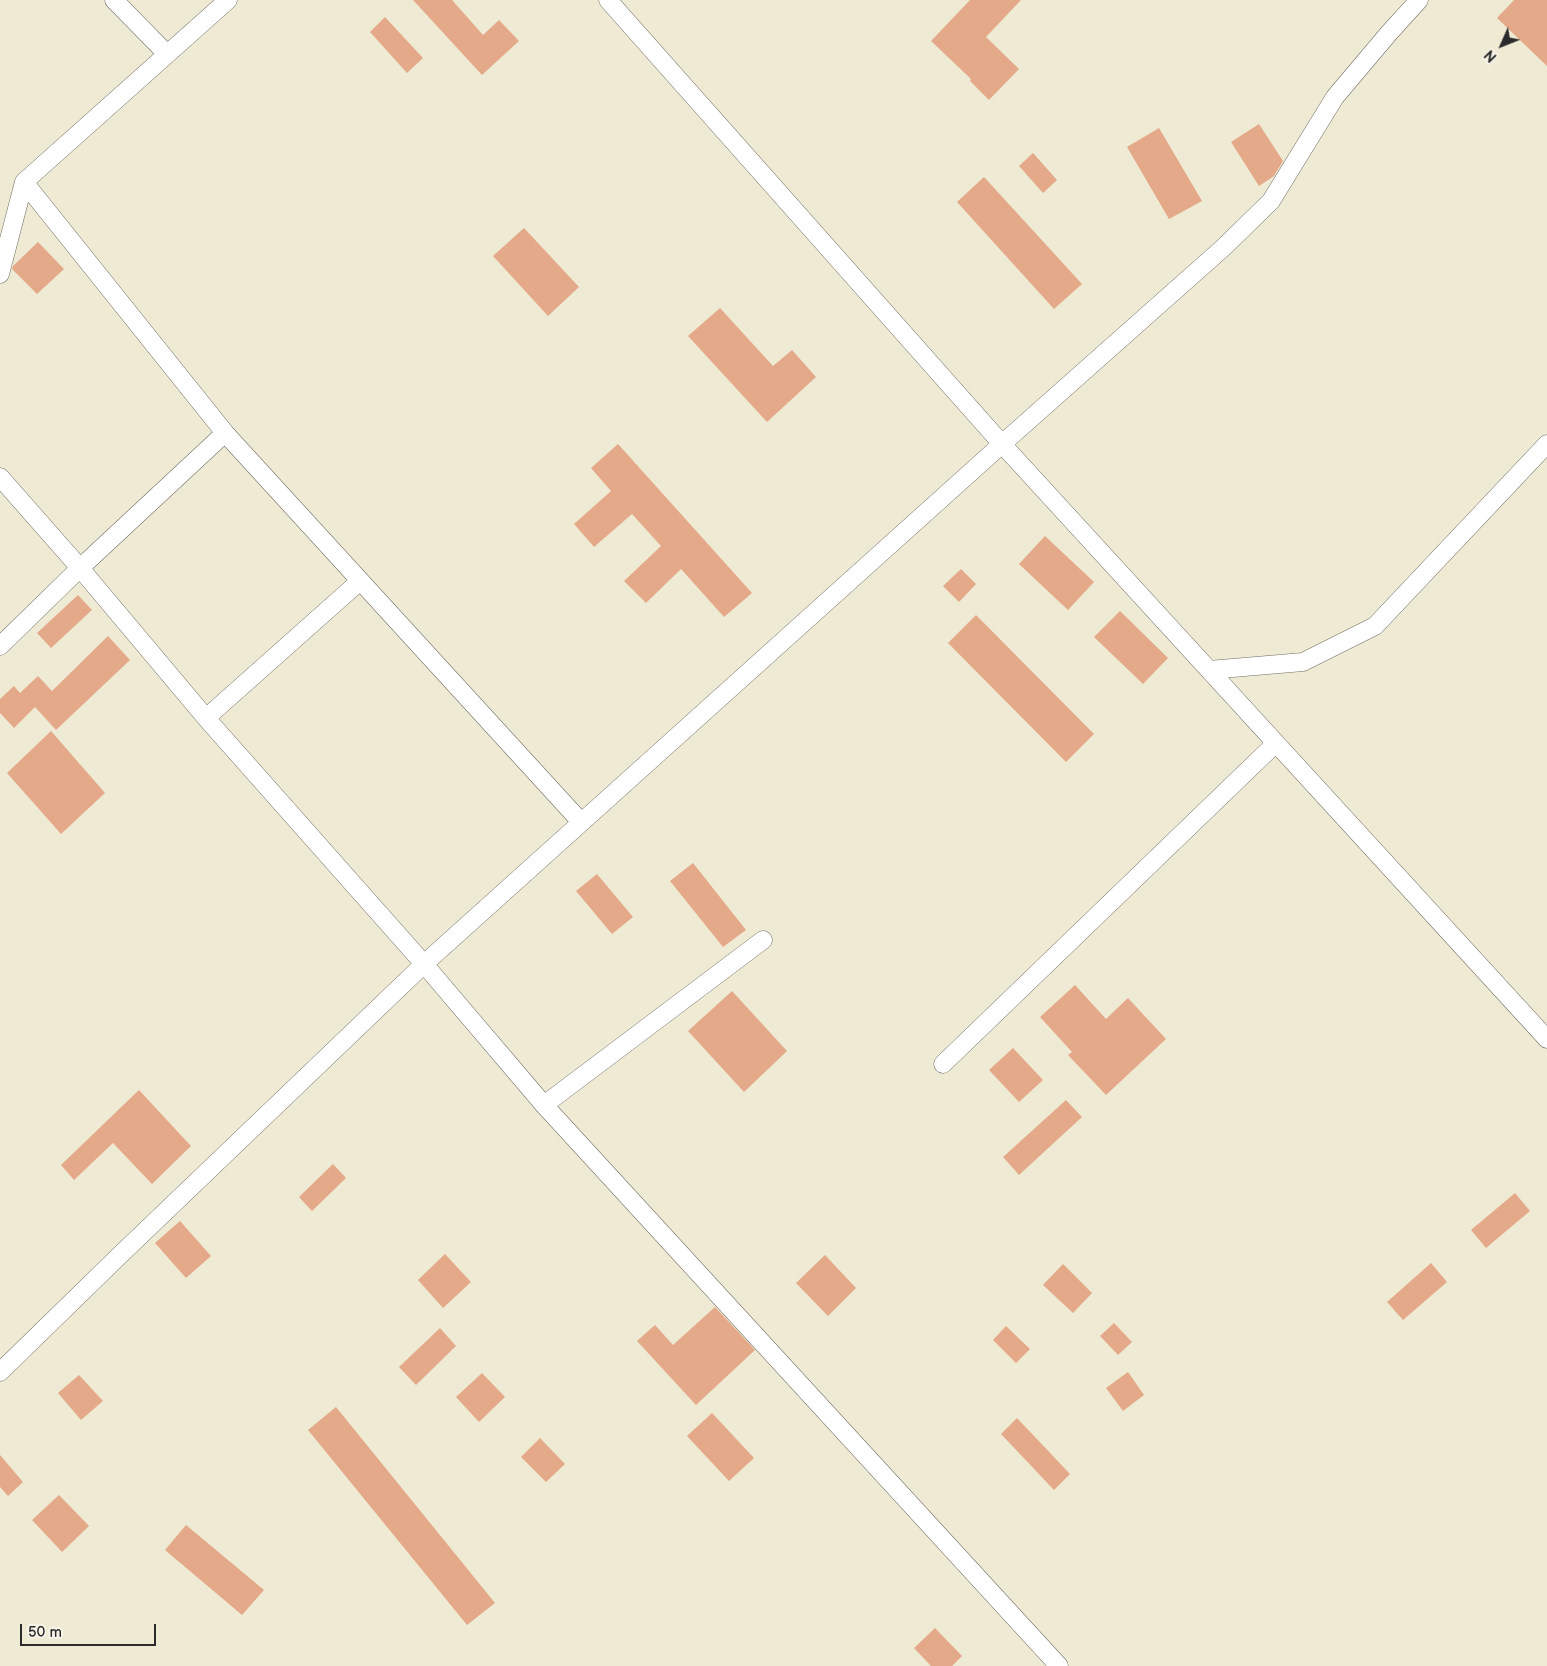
<!DOCTYPE html>
<style>
body{margin:0}
#map{position:relative;width:1547px;height:1666px;overflow:hidden;background:#efead3;font-family:"Balsamiq Sans",sans-serif}
canvas{display:block}
.north{position:absolute;left:1477px;top:20px;width:50px;height:50px;-webkit-text-stroke:4px #f7f3e8;paint-order:stroke;rotate:226deg;font-size:14px;font-weight:700;line-height:20px;text-align:center;color:#2b2b2b}
.north::after{content:'';display:block;margin:auto;width:18px;height:22px;background:#2b2b2b;clip-path:polygon(50% 0,100% 100%,50% 72%,0 100%)}
.scale{position:absolute;left:20px;top:1624px;width:136px;height:22px;box-sizing:border-box;border:2px solid #2b2b2b;border-top:0;padding-left:6px;font-size:15px;line-height:18px;white-space:nowrap;color:#2b2b2b;-webkit-text-stroke:4px #f7f3e8;paint-order:stroke}
</style>
<div id="map">
<canvas width="1547" height="1666"></canvas>
<div class="north">N</div>
<div class="scale">50 m</div>
</div>
<script>
const c = document.querySelector('canvas').getContext('2d');
c.lineJoin = 'round';
function paint(path, color) {
  c.fillStyle = color;
  c.fill(path, 'evenodd');
}
function toPath(rows) {
  const path = new Path2D();
  for (const r of rows) {
    path.moveTo(r[0], r[1]);
    for (let i = 2; i < r.length; i += 2) path.lineTo(r[i], r[i + 1]);
  }
  return path;
}
function trace(path, color, width, dash) {
  c.strokeStyle = color;
  c.lineWidth = width;
  c.lineCap = dash ? 'butt' : 'round';
  c.setLineDash(dash || []);
  c.stroke(path);
}
paint(toPath([
 [413,0,452,0,483,35,499,20,519,41,482,75],
 [970,0,1021,0,986,37,1019,69,989,100,970,81,971,79,931,41],
 [1514,0,1547,0,1547,66,1497,18],
 [385,17,423,58,407,73,370,32],
 [1259,124,1283,161,1274,176,1259,186,1231,142],
 [1159,128,1202,201,1169,219,1127,147],
 [1033,153,1057,180,1043,193,1019,166],
 [984,177,1082,284,1054,309,957,202],
 [524,228,579,287,548,316,493,256],
 [38,242,64,269,37,294,12,269,13,266],
 [720,308,773,366,792,350,816,377,767,422,688,336],
 [618,444,752,593,724,617,681,569,646,603,624,581,661,546,632,514,594,547,574,524,611,491,591,468],
 [1045,536,1094,582,1068,610,1019,564],
 [961,569,976,584,959,602,943,586],
 [78,595,92,610,51,648,37,633],
 [1120,611,1168,658,1143,684,1094,637],
 [976,615,1094,734,1066,762,948,643],
 [108,636,130,660,56,730,35,707,14,728,0,713,0,699,14,686,20,693,38,676,52,691],
 [51,731,105,793,61,834,7,773],
 [693,863,746,930,723,947,670,881],
 [597,874,633,917,612,934,576,891],
 [1075,985,1106,1019,1128,998,1166,1039,1106,1095,1068,1055,1072,1052,1040,1017],
 [732,991,787,1051,744,1092,688,1031],
 [1013,1048,1043,1080,1019,1102,989,1070],
 [139,1090,191,1146,152,1184,113,1143,74,1180,61,1165],
 [1066,1100,1082,1117,1019,1175,1003,1157],
 [333,1164,346,1178,312,1211,299,1197],
 [1515,1193,1530,1211,1486,1248,1471,1230],
 [180,1221,211,1256,186,1278,155,1243],
 [445,1254,471,1282,443,1308,418,1280],
 [825,1255,856,1288,828,1316,796,1283],
 [1431,1263,1447,1282,1403,1320,1387,1302],
 [1063,1264,1092,1293,1073,1313,1043,1285],
 [715,1307,755,1350,696,1405,637,1341,655,1325,673,1345],
 [1114,1323,1132,1342,1118,1355,1100,1336],
 [1006,1326,1030,1349,1016,1363,993,1340],
 [440,1328,456,1346,416,1385,399,1367],
 [1128,1372,1144,1395,1123,1411,1106,1388],
 [482,1373,505,1397,479,1422,456,1397],
 [79,1375,103,1401,81,1420,58,1393],
 [336,1407,495,1603,467,1625,308,1430],
 [712,1413,754,1458,729,1481,687,1436],
 [1017,1418,1070,1474,1054,1490,1001,1434],
 [540,1438,565,1464,546,1482,521,1457],
 [0,1455,23,1482,8,1496,0,1487],
 [59,1495,89,1526,62,1552,32,1520],
 [186,1525,264,1590,242,1615,165,1550],
 [935,1628,962,1656,952,1666,931,1666,914,1648]
]), '#e4a989');
const minor = toPath([
 [114,0,167,54],
 [608,0,1002,444,1547,1039],
 [24,182,225,433,581,822],
 [0,274,24,182,228,0],
 [0,477,80,568,206,718,424,964,544,1105,1059,1666],
 [0,646,80,568,225,433],
 [1209,670,1303,662,1375,626,1547,444],
 [206,718,360,581],
 [943,1064,1276,743],
 [544,1105,763,940],
 [0,1372,119,1256,424,964,1002,444,1224,247,1271,201,1335,97,1389,33,1419,0]
]);
trace(minor, '#706e66', 19);
trace(minor, '#fff', 18);
</script>
